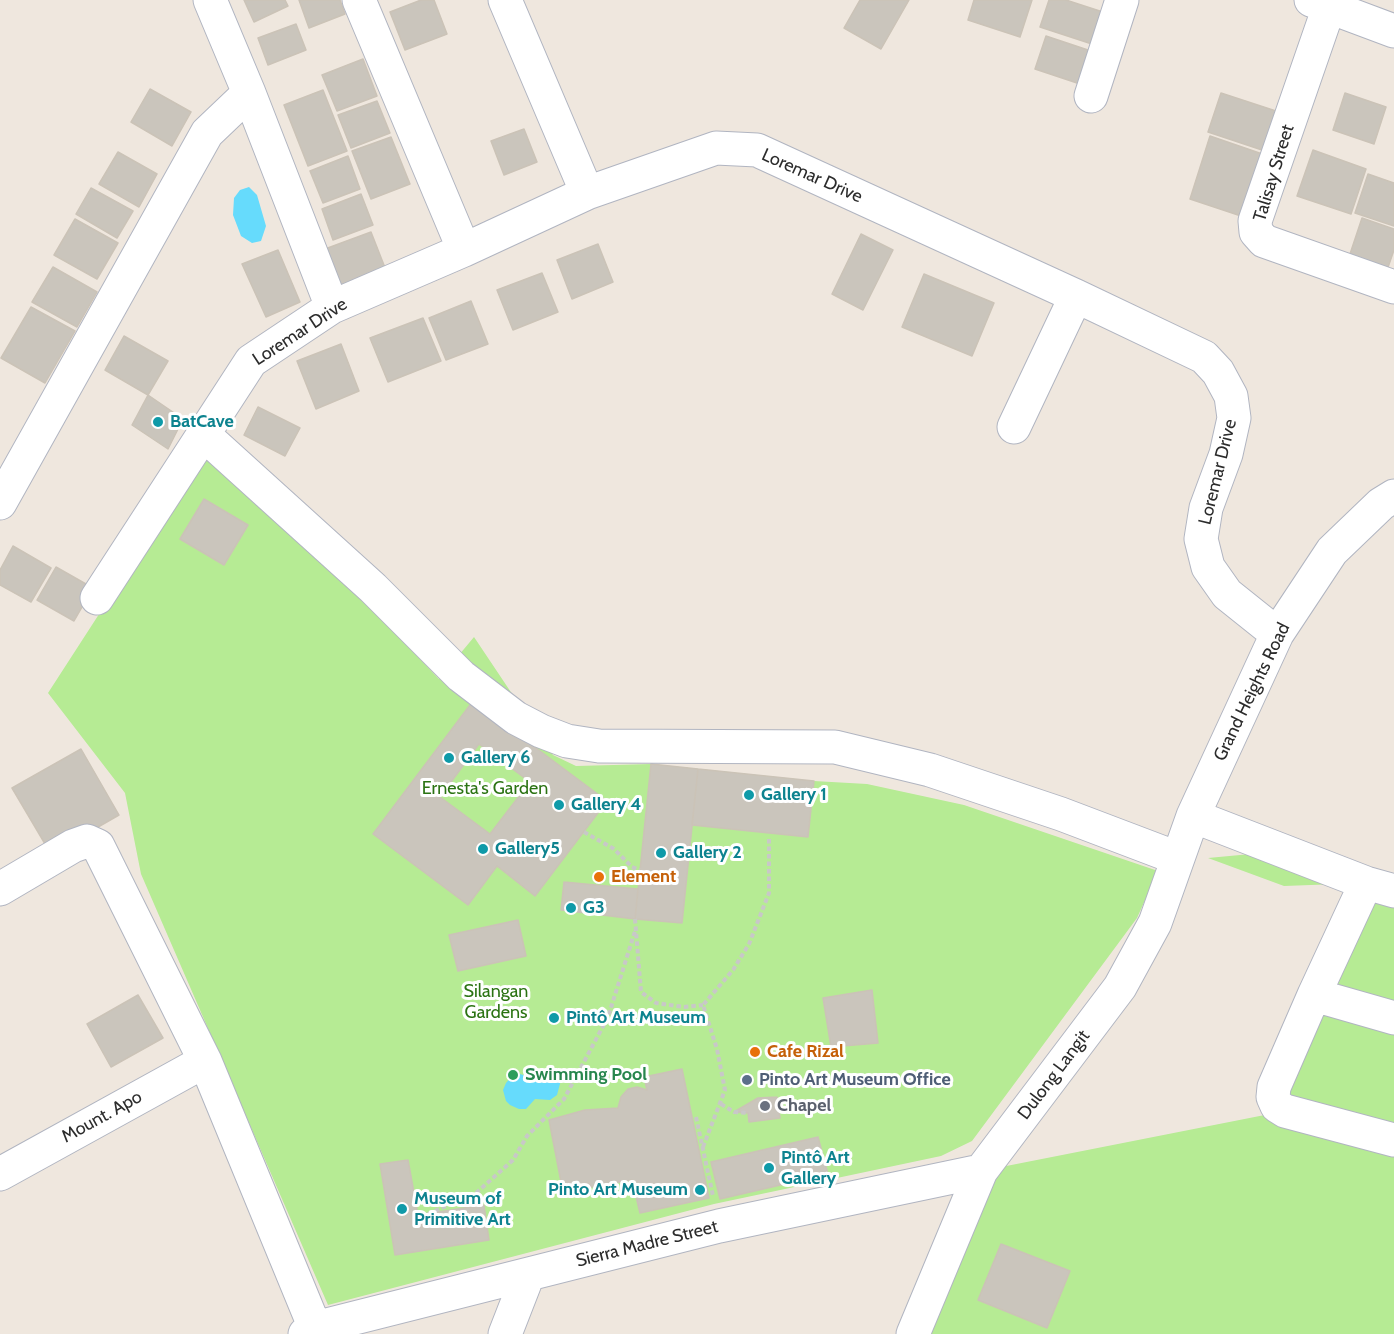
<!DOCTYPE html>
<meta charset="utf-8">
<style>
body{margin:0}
canvas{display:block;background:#efe7de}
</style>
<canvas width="1394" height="1334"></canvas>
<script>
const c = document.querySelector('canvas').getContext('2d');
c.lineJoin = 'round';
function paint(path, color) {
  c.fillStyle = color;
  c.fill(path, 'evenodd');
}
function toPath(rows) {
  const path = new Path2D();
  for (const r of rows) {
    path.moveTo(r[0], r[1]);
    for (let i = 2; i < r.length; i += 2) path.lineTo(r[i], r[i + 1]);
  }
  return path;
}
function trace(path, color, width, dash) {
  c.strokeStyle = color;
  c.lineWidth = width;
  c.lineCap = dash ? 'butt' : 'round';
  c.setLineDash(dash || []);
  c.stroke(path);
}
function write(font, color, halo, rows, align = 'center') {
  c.font = font + ' Cabin,sans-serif';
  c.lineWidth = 6;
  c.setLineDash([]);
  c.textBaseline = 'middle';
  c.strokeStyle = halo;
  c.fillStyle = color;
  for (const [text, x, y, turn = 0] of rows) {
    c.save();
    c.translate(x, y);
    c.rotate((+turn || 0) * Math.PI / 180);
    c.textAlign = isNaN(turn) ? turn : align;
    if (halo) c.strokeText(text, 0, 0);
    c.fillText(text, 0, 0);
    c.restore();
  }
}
paint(toPath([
 [211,441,439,679,474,637,553,755,576,766,651,764,814,781,867,784,964,805,1158,871,1137,918,972,1141,941,1156,714,1204,328,1305,141,874,125,793,48,693],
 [1283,851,1394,888,1394,1334,913,1334,981,1171,1285,1111,1314,995,1365,883,1284,886,1208,858]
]), '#b6eb94');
paint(toPath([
 [249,187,257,195,266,226,261,241,252,243,241,236,233,215,234,198,240,190],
 [551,1070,561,1080,557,1095,550,1100,535,1099,526,1109,519,1109,510,1105,506,1101,503,1090,506,1083,513,1075,520,1074,533,1078,537,1073]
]), '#66dbfc');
const building = toPath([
 [244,0,285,0,288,6,254,22,244,0],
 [299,0,340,0,345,14,309,28,299,0],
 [421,0,434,0,447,34,405,50,390,12,421,0],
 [860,0,909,0,881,49,844,28,860,0],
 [974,0,1032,0,1020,37,968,20,974,0],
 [1049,0,1066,0,1109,14,1098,46,1040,27,1049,0],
 [296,24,306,50,268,65,258,38,296,24],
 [1046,36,1100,54,1089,87,1035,69,1046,36],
 [363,59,377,96,337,111,322,75,363,59],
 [150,89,191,112,172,146,131,122,150,89],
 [323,90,347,151,308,166,284,105,323,90],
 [1221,93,1282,113,1268,152,1208,132,1221,93],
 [1345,93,1386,107,1374,144,1333,130,1345,93],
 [377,101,390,133,351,148,338,115,377,101],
 [524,129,537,162,504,175,491,141,524,129],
 [1210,136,1271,157,1250,219,1190,199,1210,136],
 [391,137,410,184,371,199,352,151,391,137],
 [1313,150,1366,169,1351,214,1297,196,1313,150],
 [118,152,157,174,139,207,99,184,118,152],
 [348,156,360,189,323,203,310,171,348,156],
 [1368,174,1394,183,1394,226,1355,213,1368,174],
 [91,188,133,211,117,238,76,214,91,188],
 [361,194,373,225,333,240,322,209,361,194],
 [1362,218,1394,229,1394,250,1385,276,1347,263,1362,218],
 [75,219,118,243,97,279,54,255,75,219],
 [371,232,389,278,343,295,325,249,371,232],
 [861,234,893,250,863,310,832,294,861,234],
 [598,244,613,282,572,299,557,260,598,244],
 [278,250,300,302,266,317,242,264,278,250],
 [53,267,97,292,77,327,32,302,53,267],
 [542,273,558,312,513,330,497,290,542,273],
 [924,274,994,303,972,356,902,327,924,274],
 [471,301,488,344,446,360,429,318,471,301],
 [31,307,75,331,45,383,1,358,31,307],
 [423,318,441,361,388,382,370,338,423,318],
 [124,336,168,361,148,395,105,370,124,336],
 [341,344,359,391,316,409,297,361,341,344],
 [148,395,183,419,168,449,132,425,148,395],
 [258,407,300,428,285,456,244,435,258,407],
 [204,499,248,525,224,565,180,539,204,499],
 [13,546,51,568,31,602,0,585,0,570,13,546],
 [56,567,93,588,74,621,37,600,56,567],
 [473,701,607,801,535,896,497,866,468,905,373,834,473,701],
 [479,744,530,782,490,834,440,797,479,744],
 [81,749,119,815,51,854,12,788,81,749],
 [651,764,698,769,682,923,635,919,651,764],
 [698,769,814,781,808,837,692,825,698,769],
 [564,882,638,889,635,919,561,910,564,882],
 [518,920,526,956,458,971,449,935,518,920],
 [872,990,878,1043,831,1047,823,998,872,990],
 [138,995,163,1038,111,1067,87,1024,138,995],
 [682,1069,709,1198,640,1213,632,1180,563,1192,549,1120,585,1110,618,1108,621,1097,628,1089,637,1087,647,1090,644,1077,682,1069],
 [777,1097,780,1118,749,1122,748,1113,734,1112,758,1098,777,1097],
 [818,1137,828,1174,720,1199,711,1162,818,1137],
 [408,1160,418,1215,484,1205,489,1240,395,1255,380,1164,408,1160],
 [1001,1244,1070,1271,1047,1328,978,1300,1001,1244]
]);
paint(building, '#cac5bc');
trace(building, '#cbc3b7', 1.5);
const minor = toPath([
 [210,0,249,93,332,307],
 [359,0,464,250],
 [505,0,587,193],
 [1311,0,1394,31],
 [1329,7,1255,221,1256,232,1264,241,1394,287],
 [1091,96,1122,0],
 [1014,427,1076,296],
 [203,434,373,588,461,676,516,718,541,731,567,741,599,746,835,747,930,770,1061,814,1177,858],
 [0,503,207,133,249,93],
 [97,598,251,361,332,307,464,250,587,193,716,148,757,150,1076,296,1204,357,1218,372,1231,396,1234,418,1226,454,1206,508,1201,539,1208,567,1227,594,1277,634],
 [1193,816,1366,883,1394,891],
 [1366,883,1314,995,1274,1087,1273,1097,1277,1106,1285,1111,1394,1140],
 [0,889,73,846,87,841,98,846,205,1061,315,1328],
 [1314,995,1394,1018],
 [0,1174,205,1061],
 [305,1334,315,1328,719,1226,981,1171],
 [505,1334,528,1275],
 [913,1334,981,1171,1120,987,1155,923,1193,816,1277,634,1332,551,1381,504,1394,496]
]);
trace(minor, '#b1b5c1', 35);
trace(toPath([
 [584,832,614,849,632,867,640,870],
 [635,919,641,992,656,1003,684,1007,703,1005],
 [721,1104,734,1112,748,1113],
 [696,1117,713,1196],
 [703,1147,725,1090,717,1049,703,1005,733,970,749,944,769,893,769,838],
 [428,1214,476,1193,513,1160,527,1136,564,1099,608,1017,636,928]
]), '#c8c8c8', 4, [4.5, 3]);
trace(minor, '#fff', 33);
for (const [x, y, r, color] of [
 [158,422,6,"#0f9aa8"],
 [449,758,6,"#0f9aa8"],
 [749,795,6,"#0f9aa8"],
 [559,805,6,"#0f9aa8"],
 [483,849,6,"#0f9aa8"],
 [661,853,6,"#0f9aa8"],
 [599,877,6,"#e8710a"],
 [571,908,6,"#0f9aa8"],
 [554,1018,6,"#0f9aa8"],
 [755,1052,6,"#e8710a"],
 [513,1075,6,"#2e9e5b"],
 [747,1080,6,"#5c6f8a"],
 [765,1106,6,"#6b7280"],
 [769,1168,6,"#0f9aa8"],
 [700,1190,6,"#0f9aa8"],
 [402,1209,6,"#0f9aa8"]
]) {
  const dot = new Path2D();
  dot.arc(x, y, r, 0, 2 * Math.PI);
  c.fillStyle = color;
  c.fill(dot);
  trace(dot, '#fff', 2);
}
write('18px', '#2c2c2c', '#fff', [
 ["Talisay Street",1274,173,-73],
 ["Loremar Drive",812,176,24],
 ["Loremar Drive",300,332,-33],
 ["Loremar Drive",1218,472,-76],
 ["Grand Heights Road",1252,692,-64],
 ["Dulong Langit",1054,1075,-53],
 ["Mount. Apo",102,1117,-29],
 ["Sierra Madre Street",647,1244,-14]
]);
write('bold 18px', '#0d838f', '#fff', [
 ["BatCave",170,422],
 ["Gallery 6",461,758],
 ["Gallery 1",761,795],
 ["Gallery 4",571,805],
 ["Gallery5",495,849],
 ["Gallery 2",673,853],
 ["G3",583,908],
 ["Pintô Art Museum",566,1018],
 ["Pintô Art",781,1158],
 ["Gallery",781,1179],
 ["Pinto Art Museum",688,1190,"right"],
 ["Museum of",414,1199],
 ["Primitive Art",414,1220]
], 'left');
write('18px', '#2b7313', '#fff', [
 ["Ernesta's Garden",485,789],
 ["Silangan",496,992],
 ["Gardens",496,1013]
]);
write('bold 18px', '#c56008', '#fff', [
 ["Element",611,877],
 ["Cafe Rizal",767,1052]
], 'left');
write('bold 18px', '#27864d', '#fff', [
 ["Swimming Pool",525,1075]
], 'left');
write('bold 18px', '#4e5e75', '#fff', [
 ["Pinto Art Museum Office",759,1080]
], 'left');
write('bold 18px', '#5b616d', '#fff', [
 ["Chapel",777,1106]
], 'left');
</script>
